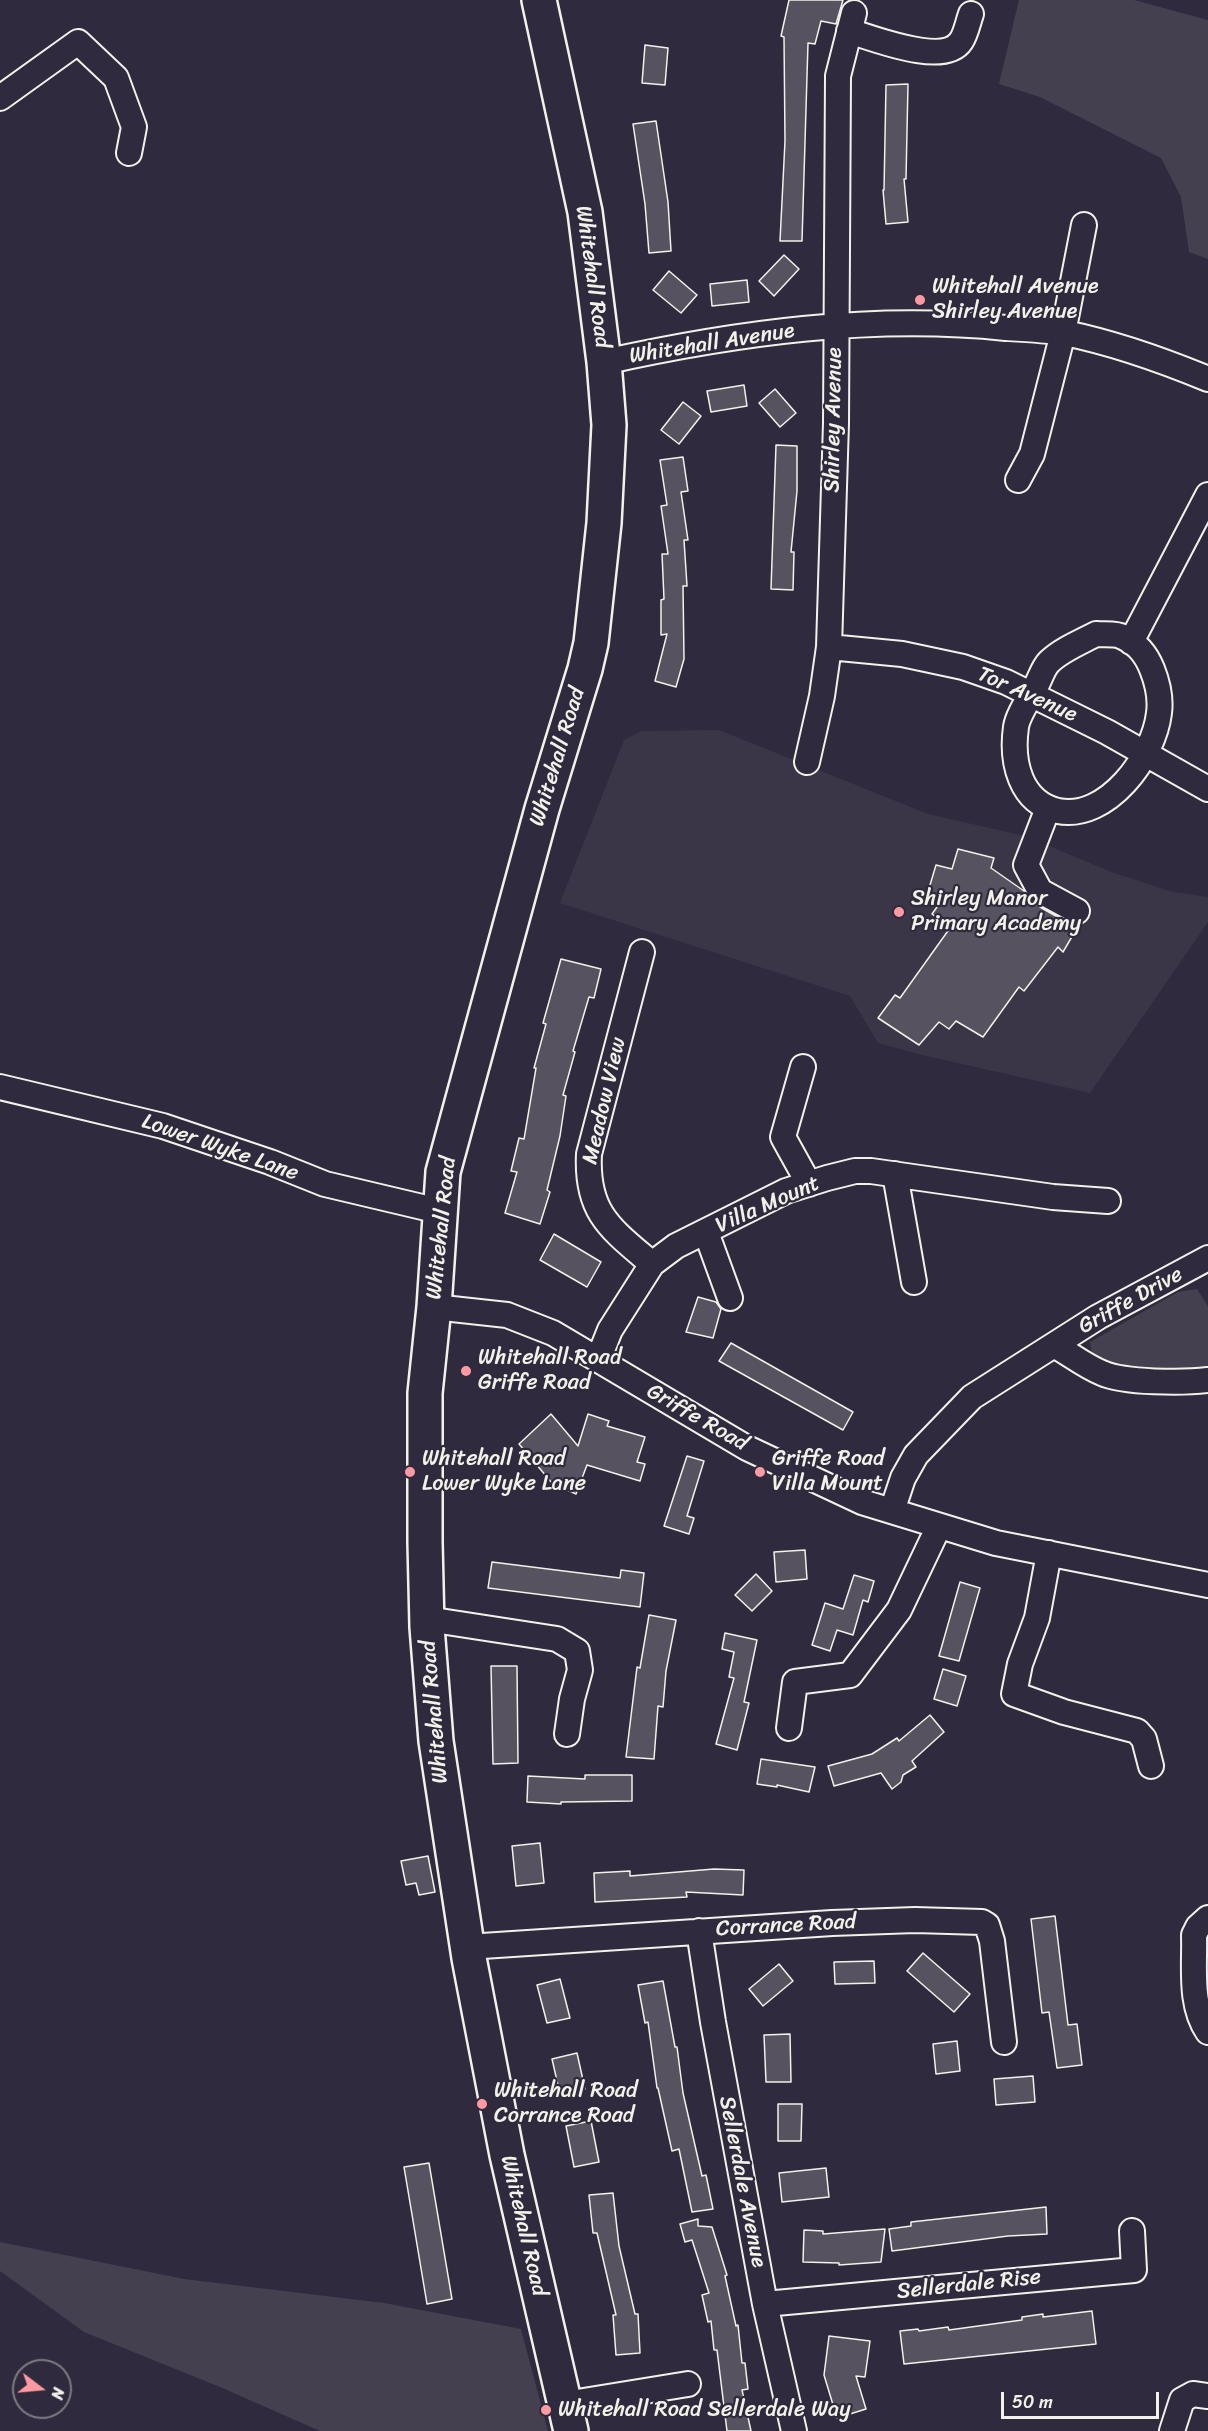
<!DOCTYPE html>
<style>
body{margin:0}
#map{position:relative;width:1208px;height:2431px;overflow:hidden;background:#2f2a3d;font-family:Sriracha,sans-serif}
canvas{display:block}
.north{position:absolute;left:12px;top:2359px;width:60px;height:60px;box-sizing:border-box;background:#2f2a3d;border:2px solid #7e7a81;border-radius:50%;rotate:106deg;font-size:16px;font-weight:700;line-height:24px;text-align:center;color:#f4f1e8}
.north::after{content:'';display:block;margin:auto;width:21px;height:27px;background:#ff9aa2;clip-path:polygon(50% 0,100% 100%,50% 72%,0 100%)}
.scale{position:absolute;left:1001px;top:2392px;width:158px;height:27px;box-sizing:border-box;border:3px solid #f4f1e8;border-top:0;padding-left:8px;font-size:18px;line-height:21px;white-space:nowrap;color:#f4f1e8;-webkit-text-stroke:4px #2f2a3d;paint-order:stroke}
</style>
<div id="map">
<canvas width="1208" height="2431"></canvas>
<div class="north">N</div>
<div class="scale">50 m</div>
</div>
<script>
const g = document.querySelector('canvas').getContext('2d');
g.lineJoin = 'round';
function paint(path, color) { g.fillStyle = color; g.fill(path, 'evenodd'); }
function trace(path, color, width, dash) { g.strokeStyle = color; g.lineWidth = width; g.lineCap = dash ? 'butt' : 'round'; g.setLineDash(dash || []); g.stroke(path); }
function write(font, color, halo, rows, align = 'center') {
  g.font = font + ' Sriracha,sans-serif'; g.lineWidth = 4.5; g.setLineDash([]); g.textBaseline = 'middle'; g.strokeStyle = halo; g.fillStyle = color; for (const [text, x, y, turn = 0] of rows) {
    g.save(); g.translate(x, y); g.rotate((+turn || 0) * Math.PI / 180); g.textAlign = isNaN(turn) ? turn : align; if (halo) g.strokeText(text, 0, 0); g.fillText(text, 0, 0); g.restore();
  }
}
const built = new Path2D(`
 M719,730L928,814L1025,836L1114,873L1173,892L1208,897V922L1090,1093L918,1054L878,1043L850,996L560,903L624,740L642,731Z`);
const green = new Path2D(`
 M1019,0H1134L1208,20V259L1189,252L1181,197L1161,158L1040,97L999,84Z
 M1197,1289L1208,1306V1368L1174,1374L1124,1368L1092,1355L1090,1342L1178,1292Z
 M0,2242L184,2279L384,2303L521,2329L548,2431H320L220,2387L84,2332L0,2271Z`);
const building = new Path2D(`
 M789,0H843L836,24L821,21L815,44L808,43L802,241H780L785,141L784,37L781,36Z
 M645,45L668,48L665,85L642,83Z
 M908,84L906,179H904L908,222L886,224L883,190H884L886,85Z
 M656,121L668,202L671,251L649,253L645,204L633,124Z
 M784,255L799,269L774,296L759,281Z
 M669,271L697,295L681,313L653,290Z
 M747,280L749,302L712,306L710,284Z
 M744,385L747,406L711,412L707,391Z
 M775,389L796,413L780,427L759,403Z
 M683,402L701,416L679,444L661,430Z
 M776,445L797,446V491L791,552H794L793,590L771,589Z
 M683,457L688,491L681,492L688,540H684L687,586H683L684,659L676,687L655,681L667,634L661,635V600L664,599L662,554H668L661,506L667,505L660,460Z
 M958,849L994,858L991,868L1024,891L1033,903L1077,928L1063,952L1058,947L1024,991L1019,987L983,1037L956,1021L949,1029L939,1022L919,1045L878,1018L895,995L900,998L950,928L932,914L942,900L927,895L936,865L952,869Z
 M561,959L601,969L594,998L589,997L573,1051L575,1052L563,1095L566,1096L560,1136L547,1190L550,1192L540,1224L505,1213L517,1172L511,1171L519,1138L524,1139L536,1068H534L546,1024L543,1023Z
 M554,1234L601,1262L587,1287L540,1260Z
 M698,1297L716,1302L721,1309L713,1338L686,1332Z
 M731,1343L853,1412L843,1430L719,1361Z
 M551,1414L578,1446L588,1414L609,1421L607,1426L645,1437L637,1462L645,1464L640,1481L587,1465L576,1494L552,1483L519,1444Z
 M687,1456L704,1461L687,1516L694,1518L689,1534L664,1526Z
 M805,1550L807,1579L776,1582L774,1552Z
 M492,1562L620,1578L621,1570L644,1573L640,1607L488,1588Z
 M756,1574L772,1591L752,1611L735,1595Z
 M854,1575L874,1581L868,1602L863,1600L853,1635L837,1630L830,1651L812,1645L825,1603L843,1609Z
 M960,1582L980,1588L959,1661L939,1656Z
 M649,1615L676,1620L666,1671L663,1707L658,1706L654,1759L626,1757L637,1667L640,1668Z
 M725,1633L757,1640L744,1702L749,1703L737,1750L716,1744L734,1678L729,1677L734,1652L722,1649Z
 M491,1666H517L518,1763L493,1764Z
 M943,1669L966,1676L957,1706L934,1699Z
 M930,1715L944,1732L912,1761L916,1767L903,1775L901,1782L892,1789L881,1773L834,1786L828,1766L872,1754L897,1738L899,1741Z
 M761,1759L815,1767L809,1792L777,1785V1787L757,1784Z
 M585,1775H632V1801L561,1802V1804L527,1802L528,1776L585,1779Z
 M540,1843L544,1883L516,1886L512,1846Z
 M428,1856L435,1892L419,1895L416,1883L406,1885L401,1861Z
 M714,1869L744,1870L743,1895L686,1892L687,1897L595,1902L594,1873L630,1871V1876Z
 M1055,1916L1068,2025L1077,2024L1082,2065L1057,2068L1049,2012L1042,2013L1031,1919Z
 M923,1953L970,1994L954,2012L907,1971Z
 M874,1961L875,1983L835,1984L834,1962Z
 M779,1964L793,1981L763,2006L749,1989Z
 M560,1979L570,2018L547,2023L537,1985Z
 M663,1981L675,2047H677L683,2093L702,2176L706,2175L713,2209L692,2212L679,2149L672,2151L658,2088H657L648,2022L645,2023L638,1985Z
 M790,2034L791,2082H766L764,2035Z
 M957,2041L960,2071L936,2074L933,2044Z
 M577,2053L585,2089L560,2094L552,2059Z
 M1033,2076L1035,2102L996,2105L994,2079Z
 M778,2104H802L801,2141H778Z
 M591,2121L599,2162L574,2167L566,2126Z
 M429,2163L452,2299L427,2304L404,2167Z
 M826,2168L829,2197L782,2202L779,2173Z
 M613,2193L619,2246L635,2314H638L640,2353L616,2355L613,2315H616L597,2233H593L589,2195Z
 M1046,2207L1047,2234L1008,2236L892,2251L889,2229L911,2226V2222Z
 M698,2219V2226L712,2227L727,2275L725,2276L736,2326L738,2325L742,2363H745L748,2389L742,2390L751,2431H727L717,2350H714L711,2321L708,2322L702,2295L709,2293L692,2240L685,2242L680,2224Z
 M885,2229L881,2262L839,2265V2263L803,2262L804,2230L823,2231V2234Z
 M1092,2311L1096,2344L904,2364L900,2331L918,2329L919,2331L948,2327L949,2330L1022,2320V2317L1043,2314V2317Z
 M829,2336L870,2341L865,2377L856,2376L866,2409L837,2418L824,2375Z`);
const minor = new Path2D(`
 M849,31C873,38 944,67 961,41C966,34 968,22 971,14
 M0,98L78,42L116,78L134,127L129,153
 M604,362C735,333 871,314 1006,328C1025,329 1046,330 1065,333C1114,343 1162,360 1208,379
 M1018,480L1032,454L1063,333L1084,225
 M1096,634C1104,635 1116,633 1123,637C1138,644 1146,654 1152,669C1158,684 1161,698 1159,713C1154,757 1107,821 1058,811C1020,802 1011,762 1016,727C1018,714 1030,698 1036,686C1040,679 1043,668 1049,662C1061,650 1081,642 1096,634Z
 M1131,642L1208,495
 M829,647L902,654L963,667L1006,682L1107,732L1208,789
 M807,762L822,696L829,647L836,423L838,76L854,13
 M1048,808L1026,865L1040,891L1077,911
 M642,952L589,1154C586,1213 611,1229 652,1264
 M803,1067L783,1137L809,1184
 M0,1087L163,1126L270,1162L325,1184L439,1211
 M895,1174L914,1282
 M706,1232L730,1298
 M434,1307L507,1315L553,1333L747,1448L862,1502L996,1543L1208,1585
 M1054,1345C1070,1354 1085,1366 1102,1373C1124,1383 1184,1383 1208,1380
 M598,1360L610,1330L652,1264L676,1246L786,1191L827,1178L855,1171H871L1053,1197L1108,1201
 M892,1511L903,1478L916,1455L972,1397L1098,1317L1208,1258
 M1049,1553L1037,1618L1020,1664L1014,1694L1064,1712L1137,1731L1144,1739L1151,1766
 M427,1619L557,1639L577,1651L580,1670L572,1699L567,1734
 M789,1728L795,1682L850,1675L899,1610L939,1526
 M1208,1918L1198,1927L1194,1935C1195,1967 1189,2004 1208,2032
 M699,1931L713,2022L765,2304L794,2431
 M467,1947L832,1923L915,1920L982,1922L987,1925L992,1941L1004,2042
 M765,2304L1134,2270L1132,2231
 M565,2404L688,2384
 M1172,2431L1182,2400L1193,2394L1208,2396`);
const highway = new Path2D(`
 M539,0L585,212L604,362L609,425L604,523L591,643L585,669L542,809L443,1172L434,1307L425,1393V1542L427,1627L436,1741L469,1958L507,2155L571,2431`);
const markers = [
 [920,300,6,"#ff9aa2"],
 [899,912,6,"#ff9aa2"],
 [466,1371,6,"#ff9aa2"],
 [410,1472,6,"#ff9aa2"],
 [760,1472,6,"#ff9aa2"],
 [482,2104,6,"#ff9aa2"],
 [546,2410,6,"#ff9aa2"]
];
const streetNames = [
 ["Whitehall Road",592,277,82],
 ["Whitehall Avenue",712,344,-9],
 ["Shirley Avenue",834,420,-89],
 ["Tor Avenue",1027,695,24],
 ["Whitehall Road",558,757,-73],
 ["Meadow View",605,1101,-77],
 ["Lower Wyke Lane",220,1148,19],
 ["Villa Mount",768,1205,-24],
 ["Whitehall Road",442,1228,-84],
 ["Griffe Drive",1131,1301,-29],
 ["Griffe Road",697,1418,30],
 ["Whitehall Road",435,1712,-95],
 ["Corrance Road",786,1926,-3],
 ["Sellerdale Avenue",742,2182,79],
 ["Whitehall Road",523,2226,77],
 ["Sellerdale Rise",969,2285,-6]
];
const poiNames = [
 ["Whitehall Avenue",932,287],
 ["Shirley Avenue",932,312],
 ["Shirley Manor",911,899],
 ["Primary Academy",911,924],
 ["Whitehall Road",478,1358],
 ["Griffe Road",478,1383],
 ["Whitehall Road",422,1459],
 ["Lower Wyke Lane",422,1484],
 ["Griffe Road",772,1459],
 ["Villa Mount",772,1484],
 ["Whitehall Road",494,2091],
 ["Corrance Road",494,2116],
 ["Whitehall Road Sellerdale Way",558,2410]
];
paint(built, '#3b3647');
paint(green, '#454050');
paint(building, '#56525f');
trace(building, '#f4f1e8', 1.5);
trace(minor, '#f4f1e8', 28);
trace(highway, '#f4f1e8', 38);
trace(minor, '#2f2a3d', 24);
trace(highway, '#2f2a3d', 33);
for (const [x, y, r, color] of markers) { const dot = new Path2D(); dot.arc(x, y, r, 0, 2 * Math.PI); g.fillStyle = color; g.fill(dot); trace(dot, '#2f2a3d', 2); }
write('22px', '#f4f1e8', '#2f2a3d', streetNames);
write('22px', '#f4f1e8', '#2f2a3d', poiNames, 'left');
</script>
